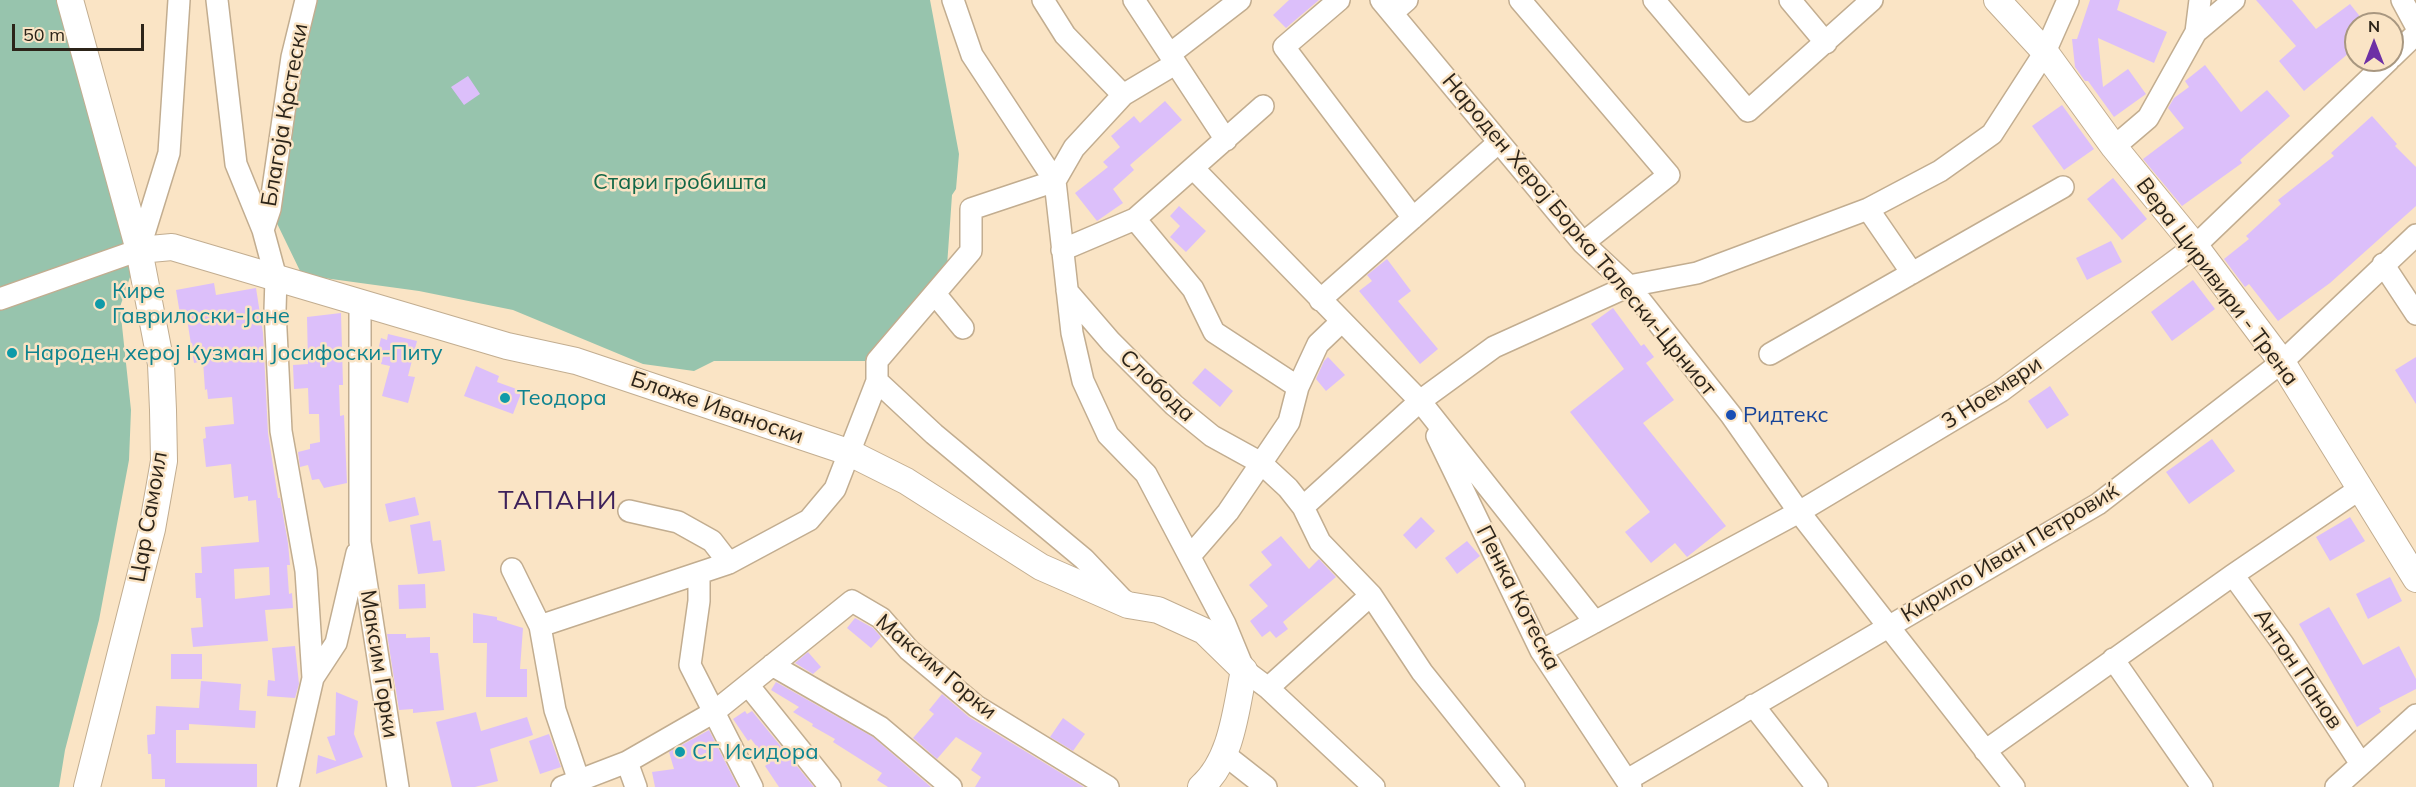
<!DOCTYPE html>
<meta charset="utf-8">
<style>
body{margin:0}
#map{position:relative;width:2416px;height:787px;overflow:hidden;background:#fae4c5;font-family:Mulish,sans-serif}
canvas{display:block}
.north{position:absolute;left:2344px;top:12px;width:60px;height:60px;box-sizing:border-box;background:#fae4c5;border:2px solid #a89780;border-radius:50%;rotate:0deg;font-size:16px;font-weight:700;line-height:24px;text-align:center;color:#2c2419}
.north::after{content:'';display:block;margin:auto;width:21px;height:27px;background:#6d30a5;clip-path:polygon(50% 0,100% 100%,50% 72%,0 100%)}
.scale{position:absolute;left:12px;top:24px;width:132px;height:27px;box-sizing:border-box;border:3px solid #2c2419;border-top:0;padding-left:8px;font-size:18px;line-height:21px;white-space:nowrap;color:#2c2419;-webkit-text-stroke:4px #fae4c5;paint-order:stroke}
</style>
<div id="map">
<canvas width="2416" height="787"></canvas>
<div class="north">N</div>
<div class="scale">50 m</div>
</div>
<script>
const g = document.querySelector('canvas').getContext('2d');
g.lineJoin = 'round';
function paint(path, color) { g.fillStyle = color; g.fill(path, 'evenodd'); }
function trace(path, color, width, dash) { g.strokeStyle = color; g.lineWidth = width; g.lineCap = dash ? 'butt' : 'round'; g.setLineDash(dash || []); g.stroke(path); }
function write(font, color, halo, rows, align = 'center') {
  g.font = font + ' Mulish,sans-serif'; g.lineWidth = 5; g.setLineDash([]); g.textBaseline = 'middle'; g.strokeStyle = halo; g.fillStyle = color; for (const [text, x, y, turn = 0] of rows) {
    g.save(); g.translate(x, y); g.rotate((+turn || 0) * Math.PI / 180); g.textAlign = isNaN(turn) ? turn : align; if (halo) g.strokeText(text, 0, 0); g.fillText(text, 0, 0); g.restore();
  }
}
const green = new Path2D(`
 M0,0H70L139,250L120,307L131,410L129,460L99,620L65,750L59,787H0Z
 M306,0H930L959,154L956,189L952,195L947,266L870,361H714L694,371L643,364L513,310L419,291L302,275L270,209Z`);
const building = new Path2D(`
 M1289,0H1319L1286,28L1273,15Z
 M2090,0H2120L2117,10L2167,32L2154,63L2098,38L2103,87L2128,69L2146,94L2114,117L2088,81H2085L2075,67L2072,39H2077Z
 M2256,0H2292L2316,29L2350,4L2366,24H2356V47L2304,91L2279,61L2296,46Z
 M2205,65L2241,112L2267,90L2290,116L2240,160L2242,163L2182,206L2143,159L2184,128L2168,108L2174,98L2189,87L2185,81Z
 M468,76L480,94L464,105L451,87Z
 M1165,101L1182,120L1130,165L1134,170L1113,189L1123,203L1097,221L1075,193L1108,167L1103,162L1120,147L1111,136L1134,116L1140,123Z
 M2062,105L2094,149L2064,170L2032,126Z
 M2372,116L2397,144L2395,146L2416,167V206L2330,283L2278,321L2249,284L2245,287L2224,259L2249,239L2246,236L2281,204L2278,200L2334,156L2331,153Z
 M2113,178L2147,219L2122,240L2087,199Z
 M1179,206L1206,231L1186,252L1170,237L1180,226L1170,216Z
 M2111,241L2122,262L2087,280L2076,258Z
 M1387,259L1411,291L1398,301L1438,349L1420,364L1359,291L1372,281L1367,275Z
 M2193,280L2215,309L2172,341L2151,312Z
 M214,283L216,295L256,288L263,333L268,433L278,498H280L288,543L290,565H287L289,594L292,593L293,608L265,610L268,641L193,647L191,628L203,627L201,598H196L195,573H202L201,547L259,542L256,500L248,501V496L234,498L231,464L206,467L203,439L206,438L205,427L234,424L232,397L208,399L207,389L205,390L203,361L194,363L187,319L181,320L176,290ZM269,567L270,595L235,599L234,569Z
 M1613,308L1641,346L1644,344L1654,357L1646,363L1674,400L1643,423L1726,526L1687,557L1675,543L1651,563L1625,532L1650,512L1570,412L1624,369L1591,324Z
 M341,313L343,385H339L340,416L344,415L347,483L324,488L319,479L312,480L308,465L300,467L298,452L310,449V444L320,442L319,414H309L308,388L294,389L293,365L308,364L307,317Z
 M388,334L417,341L408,376L415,377L408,403L382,396L390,366L381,364L383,356L377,354L381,338L387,340Z
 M1328,357L1345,375L1326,391L1316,379L1324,361Z
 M2416,357V404L2395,370Z
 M476,366L499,376L497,382L522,391L513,414L464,396Z
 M1205,368L1233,391L1220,407L1192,383Z
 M2050,386L2069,415L2047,429L2028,401Z
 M2212,439L2235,471L2189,504L2166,472Z
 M415,497L419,515L389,522L385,504Z
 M1421,517L1435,531L1416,549L1403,535Z
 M2350,517L2365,541L2330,561L2316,537Z
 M430,521L433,541L441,540L445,571L418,574L410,525Z
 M1281,536L1309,569L1319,559L1336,577L1283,622L1288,629L1276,638L1270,631L1262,637L1250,621L1268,606L1249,585L1272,565L1261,552Z
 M1467,541L1480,556L1457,574L1445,558Z
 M2390,577L2402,601L2368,619L2356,594Z
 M425,584L426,608L399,609L398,585Z
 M2329,607L2363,665L2399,646L2416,679V689L2379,708L2381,712L2357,727L2299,624Z
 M473,613L497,617V620L523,628L520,669H527V697H486L487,643H473Z
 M855,618L873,628L881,637L871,648L847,628Z
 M387,634H406V638L430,637V653H438L444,710L413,713V709L399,710Z
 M295,646L299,684L295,698L267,696L268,680L275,681L272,648Z
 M808,652L821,667L813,674L795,663Z
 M171,654H202V679H171Z
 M201,681L241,684L239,710L256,711L255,728L189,724V730H176V763L257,764V787H165V779H152L151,754H148L147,735L155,734L156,706L199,708Z
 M776,682L873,737L931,787H888L877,780L882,773L833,742L835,739L812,726L813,724L793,712L799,707L771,690Z
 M336,692L358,701L354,734L363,757L316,774L318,755L336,761L327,737L335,735Z
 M942,694L969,717L1084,787H975L981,777L971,770L982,753L956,737L937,759L913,738L934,714L929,710Z
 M745,711L747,714L752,711L814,787H779L765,766L769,763L751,739L748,741L733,719Z
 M476,712L481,731L527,717L533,735L490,749L498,781L475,787H452L436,722Z
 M1063,718L1085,734L1073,751L1050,737Z
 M709,730L738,787H655L652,772L674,769L669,752Z
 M549,734L561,767L540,774L529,741Z`);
const minor = new Path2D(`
 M217,0L236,164L263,230L276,278L275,310L281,431L306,571L313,678L288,787
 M953,0L972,55L1055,181L1072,333L1083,381L1108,435L1146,474L1225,624L1244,670L1268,688L1374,787
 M1043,0L1065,35L1123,95
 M1134,0L1226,140
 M1339,0L1284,47L1413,218
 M1381,0L1583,243L1629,286L1731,415L1799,512L2014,787
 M1520,0L1669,175L1583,243
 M1654,0L1748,111L1872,0
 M1790,0L1826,43
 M2402,0L2416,26
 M1392,13L1407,0
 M2196,32L2200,0
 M1170,54L1240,0
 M2392,57L2416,34
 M2114,147L2148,118L2196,32L2234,0
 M1193,168L1420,401L1595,622
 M1055,181L1074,148L1123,95L1175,64
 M1868,209L1912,273
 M1135,219L1193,289L1214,332L1298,387
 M263,230L270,209L292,57L306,0
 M1062,250L1135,219L1263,106
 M2383,264L2416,314
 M1067,291L1111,342L1174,405L1212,436L1261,463L1288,488L1303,507L1320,542L1371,595L1422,672L1514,787
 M935,294L963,328
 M0,299L139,250L169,153L179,0
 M1320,300L1499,142
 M360,302V542L398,787
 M1770,354L2063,187
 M877,381L934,434L1084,559L1123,600
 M1437,436L1541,651L1631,787
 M1303,507L1420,401L1494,347L1629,286L1697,273L1868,209L1940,171L1992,134L2045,52L2068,0
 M629,511L678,522L712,541L729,563
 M1190,556L1228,512L1289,422L1298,387L1318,344L1341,322
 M512,569L540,626L555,710L579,781
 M699,573V601L690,665L752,787
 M2233,575L2283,644L2361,764
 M540,626L729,563L809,520L835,489L877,381V361L971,251V209L1055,181
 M1541,651L1799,512L2001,391L2195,246L2389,60
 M2113,659L2202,787
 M772,665L880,727L951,787
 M313,678L336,643L357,553
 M748,685L830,787
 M1268,688L1371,595
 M1753,705L1817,787
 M1985,751L2233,575L2361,488
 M1224,754L1266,787
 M627,762L636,787
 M1627,780L2098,504L2282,362L2416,235
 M562,787L627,762L714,712L852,601L881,618L909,650L976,706L1108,787
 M2336,787L2416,715`);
const tertiary = new Path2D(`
 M70,0L139,250L161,364L163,410L164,461L152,529L87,787
 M1997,0L2045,52L2114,147L2195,246L2282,362L2416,579
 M139,250L172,247L507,346L576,361L848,452L906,481L1041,567L1128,605L1158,610L1204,631L1244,670C1236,709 1232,760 1201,787`);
const markers = [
 [100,304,6,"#0f9aa8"],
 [12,353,6,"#0f9aa8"],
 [505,398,6,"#0f9aa8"],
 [1731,415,6,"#1a4fb4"],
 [680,752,6,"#0f9aa8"]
];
const streetNames = [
 ["Благоја Крстески",285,115,-80],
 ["Народен Херој Борка Талески-Црниот",1579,235,50],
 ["Вера Циривири - Трена",2217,282,53],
 ["Слобода",1157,386,43],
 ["3 Ноември",1992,393,-33],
 ["Блаже Иваноски",717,408,19],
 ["Цар Самоил",149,517,-80],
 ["Кирило Иван Петровиќ",2010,553,-31],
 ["Пенка Котеска",1518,598,63],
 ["Максим Горки",379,664,81],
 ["Максим Горки",936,667,40],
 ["Антон Панов",2298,669,56]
];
const parkNames = [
 ["Стари гробишта",680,182]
];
const cultureNames = [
 ["Кире",112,291],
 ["Гаврилоски-Јане",112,316],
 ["Народен херој Кузман Јосифоски-Питу",24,353],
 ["Теодора",517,398],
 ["СГ Исидора",692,752]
];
const transitNames = [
 ["Ридтекс",1743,415]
];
const quarterNames = [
 ["ТАПАНИ",558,501]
];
paint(green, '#97c4ad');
paint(building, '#dcbffa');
trace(minor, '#c2ad90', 24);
trace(tertiary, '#c2ad90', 28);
trace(minor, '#fff', 21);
trace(tertiary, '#fff', 26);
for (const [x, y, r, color] of markers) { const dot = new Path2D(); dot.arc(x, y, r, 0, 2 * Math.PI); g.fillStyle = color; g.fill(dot); trace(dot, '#fae4c5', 2); }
write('22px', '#2c2419', '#fae4c5', streetNames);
write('22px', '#136848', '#fae4c5', parkNames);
write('22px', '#0d838f', '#fae4c5', cultureNames, 'left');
write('22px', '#164399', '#fae4c5', transitNames, 'left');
g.letterSpacing = '1.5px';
write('26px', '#3d215a', '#fae4c5', quarterNames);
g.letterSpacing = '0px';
</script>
